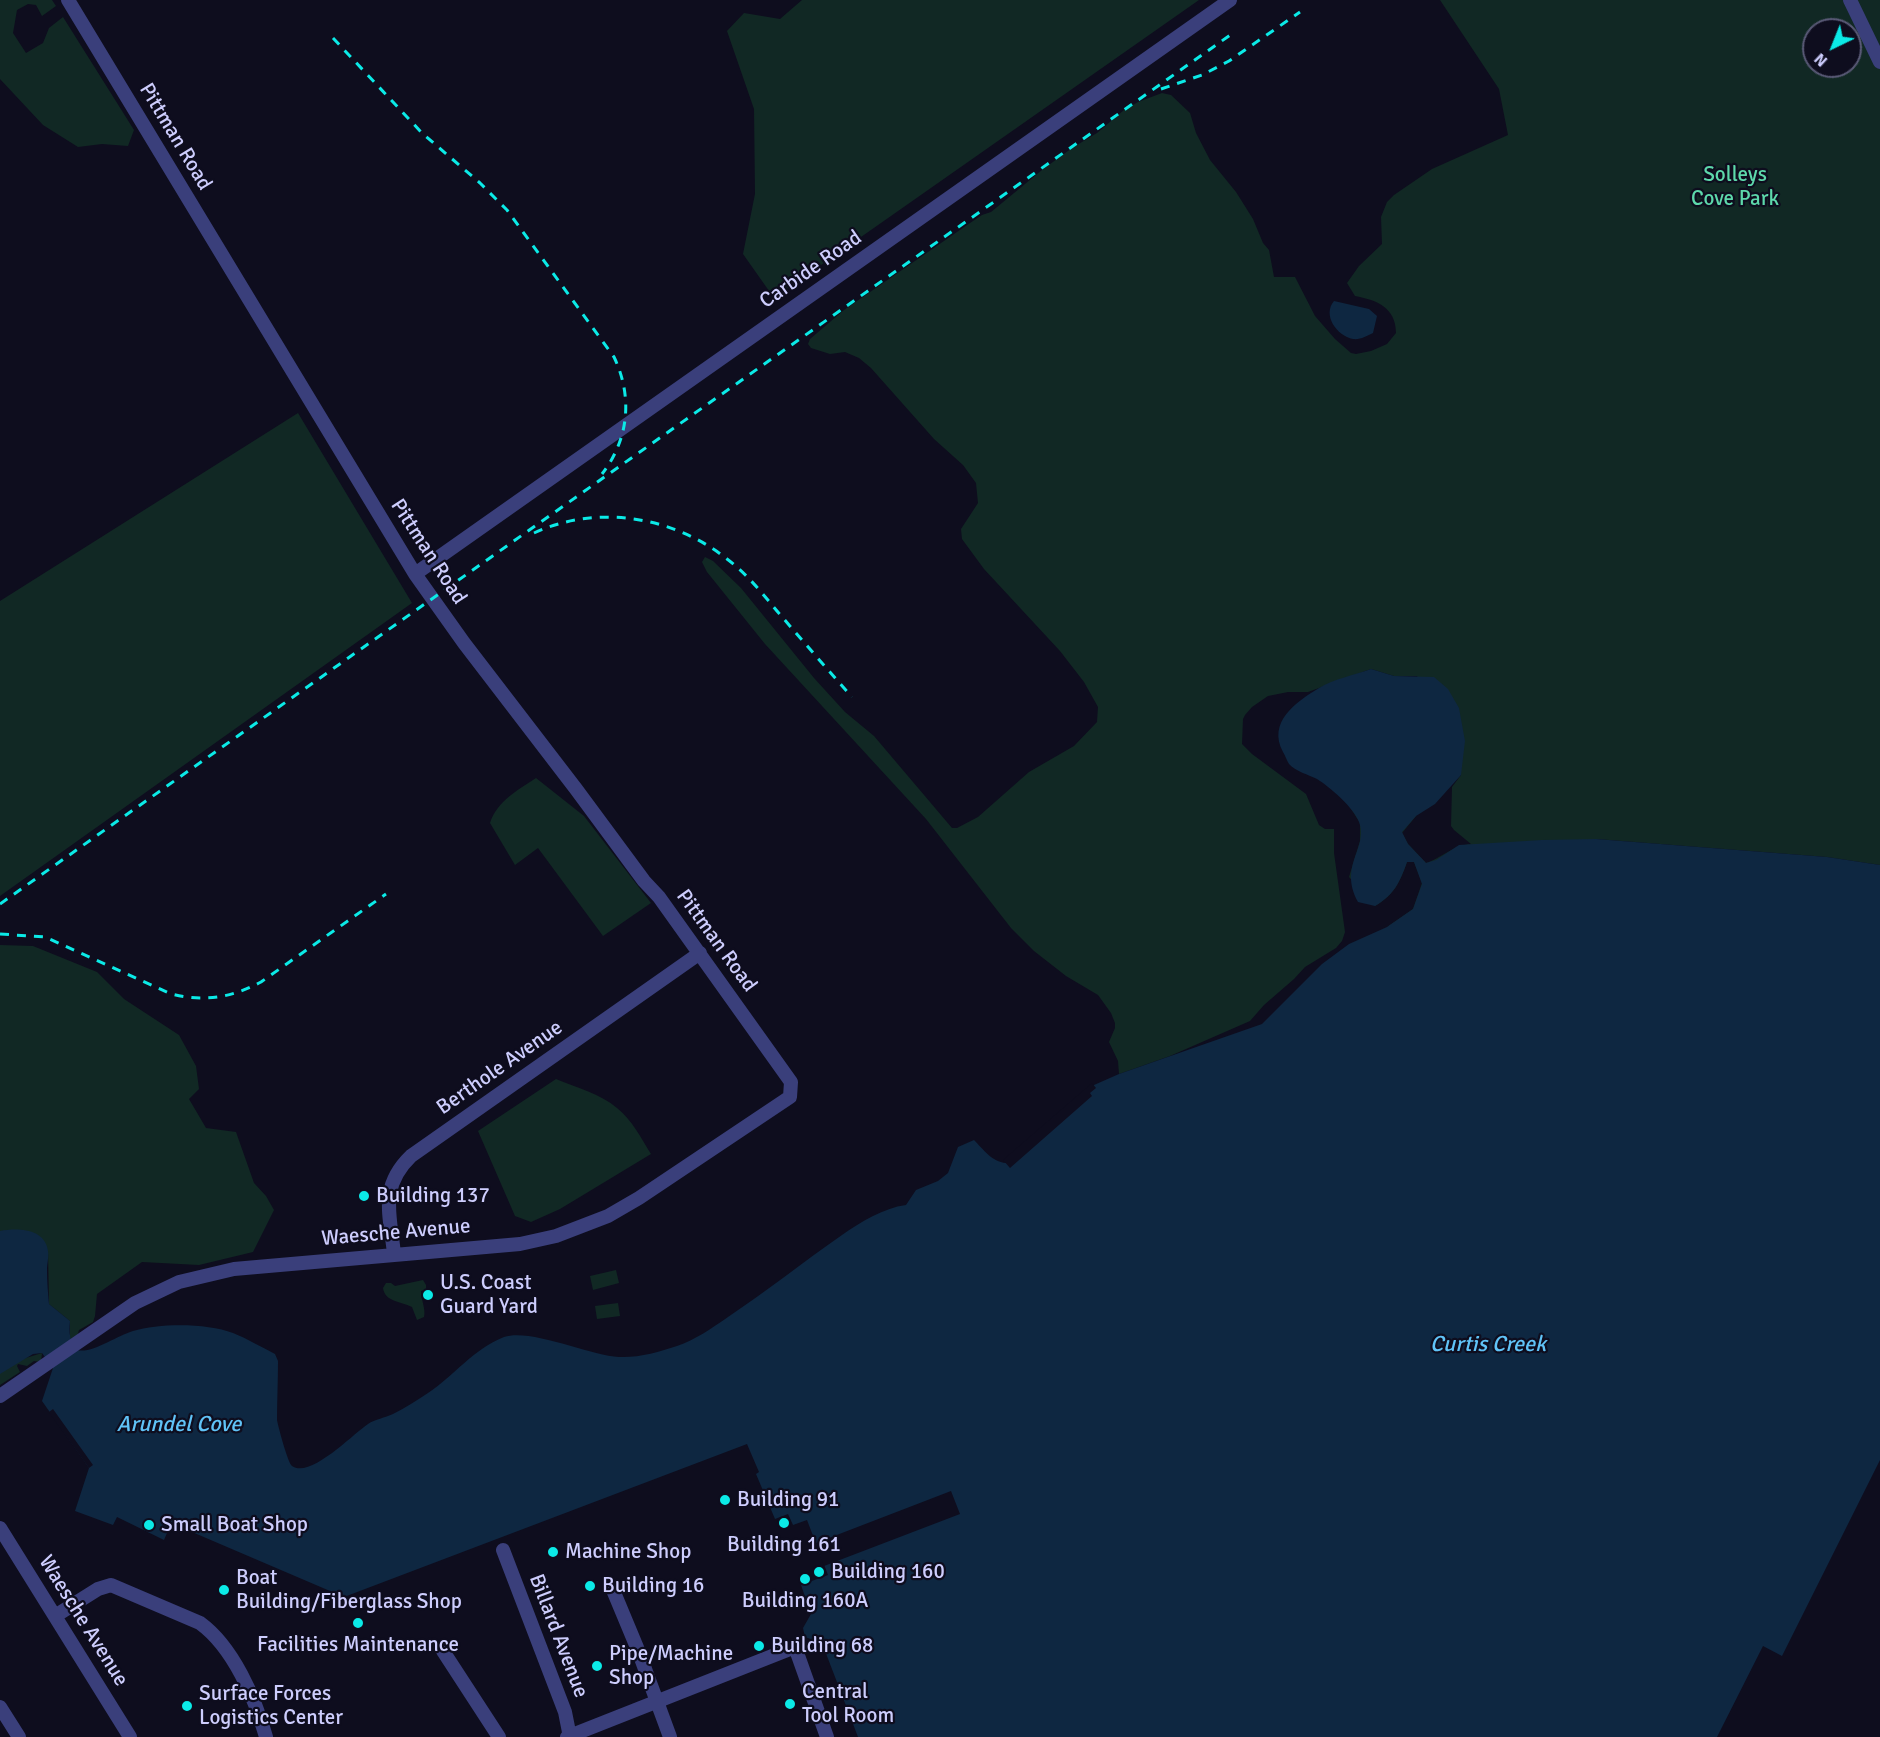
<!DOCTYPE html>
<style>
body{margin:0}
#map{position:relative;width:1880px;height:1737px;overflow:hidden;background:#0e0d1e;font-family:Signika,sans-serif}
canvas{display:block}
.north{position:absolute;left:1802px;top:18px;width:60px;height:60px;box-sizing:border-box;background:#0e0d1e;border:2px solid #5a5a77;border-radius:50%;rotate:223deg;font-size:16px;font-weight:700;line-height:24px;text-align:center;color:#cdcdfd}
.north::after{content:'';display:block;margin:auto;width:21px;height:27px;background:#0beae7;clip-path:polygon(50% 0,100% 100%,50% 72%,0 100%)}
</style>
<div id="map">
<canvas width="1880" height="1737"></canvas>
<div class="north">N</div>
</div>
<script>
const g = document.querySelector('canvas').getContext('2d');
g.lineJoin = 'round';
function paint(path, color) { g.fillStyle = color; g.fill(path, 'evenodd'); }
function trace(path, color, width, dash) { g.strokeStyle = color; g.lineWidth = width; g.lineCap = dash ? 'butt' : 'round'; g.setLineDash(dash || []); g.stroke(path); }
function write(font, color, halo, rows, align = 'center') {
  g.font = font + ' Signika,sans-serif'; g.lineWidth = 4.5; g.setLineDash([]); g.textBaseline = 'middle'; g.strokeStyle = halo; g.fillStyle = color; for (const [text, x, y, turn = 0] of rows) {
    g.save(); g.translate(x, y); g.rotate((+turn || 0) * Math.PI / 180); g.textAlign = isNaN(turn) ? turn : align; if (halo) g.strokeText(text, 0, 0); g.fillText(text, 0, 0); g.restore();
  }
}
const green = new Path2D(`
 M0,0H52L56,6L42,16L36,5L28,4L17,10L13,33L26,53L43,43L49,28L63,17L134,130L128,146L102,144L78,147L43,125L0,79Z
 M802,0H1199L774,298L743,254L755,194L754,109L727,31L744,13L780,19Z
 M1440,0H1880V865L1827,857L1596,839L1387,927L1413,909L1422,883L1414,862H1407C1400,882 1394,895 1375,906L1349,877L1360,841V823L1350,807L1416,816L1402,833L1408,844L1426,863C1442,858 1453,845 1471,844L1454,830L1451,826L1452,787L1461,775L1417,676H1394L1371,669L1308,692H1288L1268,696L1252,707L1245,715L1243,719L1242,744L1252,754L1306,794L1319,825L1325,829H1334V853L1345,932L1342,941L1336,948L1305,967L1294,979L1264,1005L1250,1021L1170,1056L1119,1074L1118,1061L1109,1042L1115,1028V1023L1111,1013L1098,995L1066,976L1034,951L1011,928L926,819L765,644L707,572L702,562L705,557L713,561L741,588L814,678L845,712L874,736L952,828H957L978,817L1029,772L1074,746L1097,722L1098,707L1084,682L1060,651L984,569L962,539L961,529L978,503L976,483L963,465L934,439L871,368L859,358L845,352L830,354L811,348L808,344L810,339L844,310L970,223L982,215L991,212L1042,170L1072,148L1097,133L1124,110L1138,102L1162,93L1171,95L1190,113L1196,133L1210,160L1236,192L1253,219L1263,243L1269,250L1274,277H1295L1315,316L1335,339L1351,353L1356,354L1371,351L1387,344L1396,333C1396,307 1376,300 1355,296L1347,283L1359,266L1382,244L1381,217L1387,202L1394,195L1432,169L1508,135L1499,89ZM1814,30H1850V66H1814Z
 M298,413L412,603L0,896V601Z
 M536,778L584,816L651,903L603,936L538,848L515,865L490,823C497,801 518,790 536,778Z
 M0,945L33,946L97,972L124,999L179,1035L196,1066L199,1089L189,1099L206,1128L236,1132L254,1183L266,1196L274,1210L253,1252L199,1265L142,1262L97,1294L95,1316L93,1322L79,1330L77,1337L70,1341V1321L49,1304L48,1251L0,1238Z
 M556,1079C575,1087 601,1094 617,1108C632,1120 641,1138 651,1154L560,1209L531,1222L515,1216L478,1131Z
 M616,1270L619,1283L593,1290L590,1276Z
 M423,1280L426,1285V1290L421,1291C421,1300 426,1309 424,1317L417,1320L412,1307C400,1301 385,1302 383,1288L386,1283H391L395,1286Z
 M618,1303L620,1316L597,1319L595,1306Z
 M42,1353L41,1362L34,1361L27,1366L18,1364L17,1366L20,1372L0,1385V1366Z`);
const water = new Path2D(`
 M1334,301L1369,309L1377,316L1373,333C1367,336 1360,340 1353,339C1337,336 1322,315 1334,301Z
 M1371,669L1394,676L1434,677L1448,689L1459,708L1465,741L1461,775L1435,804L1416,816L1402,832L1408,844L1426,863L1436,860L1459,845L1542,840L1596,839L1827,857L1880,865V1460L1782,1656L1763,1646L1717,1737H858L822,1643L805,1637L803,1628L811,1614L801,1585L828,1575L807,1520L793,1525L788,1514L775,1519L756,1474L759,1472L747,1444L344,1597L178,1526H170L164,1540L117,1517L113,1525L75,1511L89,1468L42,1401L53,1368L42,1353L33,1354L0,1374V1231C17,1228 45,1228 48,1251C49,1257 47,1264 47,1270C47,1282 48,1293 49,1304L70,1321C69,1333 69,1340 77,1350C92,1354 116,1336 133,1331C160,1323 207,1323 233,1333C248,1339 261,1347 275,1354L278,1361C278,1381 277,1401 277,1420C278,1426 288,1463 292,1466C310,1479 353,1434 368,1424C375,1419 385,1418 393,1414C405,1408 417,1400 428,1393C454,1376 473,1349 504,1337C530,1328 589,1355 619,1357C638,1358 659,1352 677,1346C695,1340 712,1328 728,1317C767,1291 803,1262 842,1235C861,1222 883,1208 906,1205L916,1190L938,1181L948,1173L958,1147L974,1140C983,1149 992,1162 1006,1163L1094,1085L1119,1074L1262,1024L1322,964L1349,944L1387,927L1413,909L1422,884L1414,862H1407C1400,882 1394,895 1375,906L1358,902C1338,865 1369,848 1359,822C1354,808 1330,787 1317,779C1309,775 1295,771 1289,764C1287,761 1285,755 1283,752C1267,722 1296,702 1319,688C1334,679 1354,675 1371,669Z`);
const pier = new Path2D(`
 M1092,1083L1096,1088L1090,1093L1092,1096L1010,1168L1003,1160Z
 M53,1409L93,1465L89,1468L49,1412Z
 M951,1491L960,1514L824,1566L816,1543Z`);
const minor = new Path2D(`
 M1850,0L1880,62
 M415,574L1230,0
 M394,1254C390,1214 379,1187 411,1156L700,953
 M0,1396L135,1303L179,1282L234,1269L520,1244L556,1236L608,1216L639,1198L790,1097L791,1082L659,897L644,881L576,789L464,643L415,574L68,0
 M0,1528L130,1737
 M503,1550L565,1712L570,1737
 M613,1590L638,1650L670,1737
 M55,1616L98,1589L111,1585L200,1623C233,1647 255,1698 266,1737
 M443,1651L499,1737
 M0,1707L19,1737
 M567,1737L795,1647L827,1737`);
const rail = new Path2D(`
 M333,38L422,133L480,183L507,210L614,357C633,397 629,439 602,474
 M1161,89L1202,75L1229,61L1300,12
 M534,533C597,504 673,516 727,559C747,574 762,593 777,611C802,640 827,669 852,697
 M0,904L1233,33
 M0,934L45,937L171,994C204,1002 231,998 261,982L386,894`);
const markers = [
 [364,1196,6,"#0beae7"],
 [428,1295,6,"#0beae7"],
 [725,1500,6,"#0beae7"],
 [784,1523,6,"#0beae7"],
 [149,1525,6,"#0beae7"],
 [553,1552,6,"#0beae7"],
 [819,1572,6,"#0beae7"],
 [805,1579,6,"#0beae7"],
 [590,1586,6,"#0beae7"],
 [224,1590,6,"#0beae7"],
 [358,1623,6,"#0beae7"],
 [759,1646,6,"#0beae7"],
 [597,1666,6,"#0beae7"],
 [790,1704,6,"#0beae7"],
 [187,1706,6,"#0beae7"]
];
const streetNames = [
 ["Pittman Road",175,137,59],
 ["Carbide Road",811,270,-35],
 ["Pittman Road",428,552,57],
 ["Pittman Road",716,941,54],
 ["Berthole Avenue",500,1068,-35],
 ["Waesche Avenue",396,1233,-5],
 ["Waesche Avenue",83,1621,58],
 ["Billard Avenue",558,1636,69]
];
const parkNames = [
 ["Solleys",1735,175],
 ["Cove Park",1735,199]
];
const poiNames = [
 ["Building 137",376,1196],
 ["U.S. Coast",440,1283],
 ["Guard Yard",440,1307],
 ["Building 91",737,1500],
 ["Small Boat Shop",161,1525],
 ["Building 161",784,1545,"center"],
 ["Machine Shop",565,1552],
 ["Building 160",831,1572],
 ["Boat",236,1578],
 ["Building/Fiberglass Shop",236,1602],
 ["Building 16",602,1586],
 ["Building 160A",805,1601,"center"],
 ["Facilities Maintenance",358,1645,"center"],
 ["Building 68",771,1646],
 ["Pipe/Machine",609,1654],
 ["Shop",609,1678],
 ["Central",802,1692],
 ["Tool Room",802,1716],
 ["Surface Forces",199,1694],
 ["Logistics Center",199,1718]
];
const waterNames = [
 ["Curtis Creek",1488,1345],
 ["Arundel Cove",179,1425]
];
paint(green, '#112824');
paint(water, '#0e2741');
paint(pier, '#0e0d1e');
trace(minor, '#3a3f7b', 14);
trace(rail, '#0beae7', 3, [9, 8]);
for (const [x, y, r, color] of markers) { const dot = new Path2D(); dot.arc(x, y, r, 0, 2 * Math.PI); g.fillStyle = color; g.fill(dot); trace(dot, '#0e0d1e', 2); }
write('21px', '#cdcdfd', '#0e0d1e', streetNames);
write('21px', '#5dd8ab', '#0e0d1e', parkNames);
write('21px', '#cdcdfd', '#0e0d1e', poiNames, 'left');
write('italic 22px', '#60c3f7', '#0e0d1e', waterNames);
</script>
